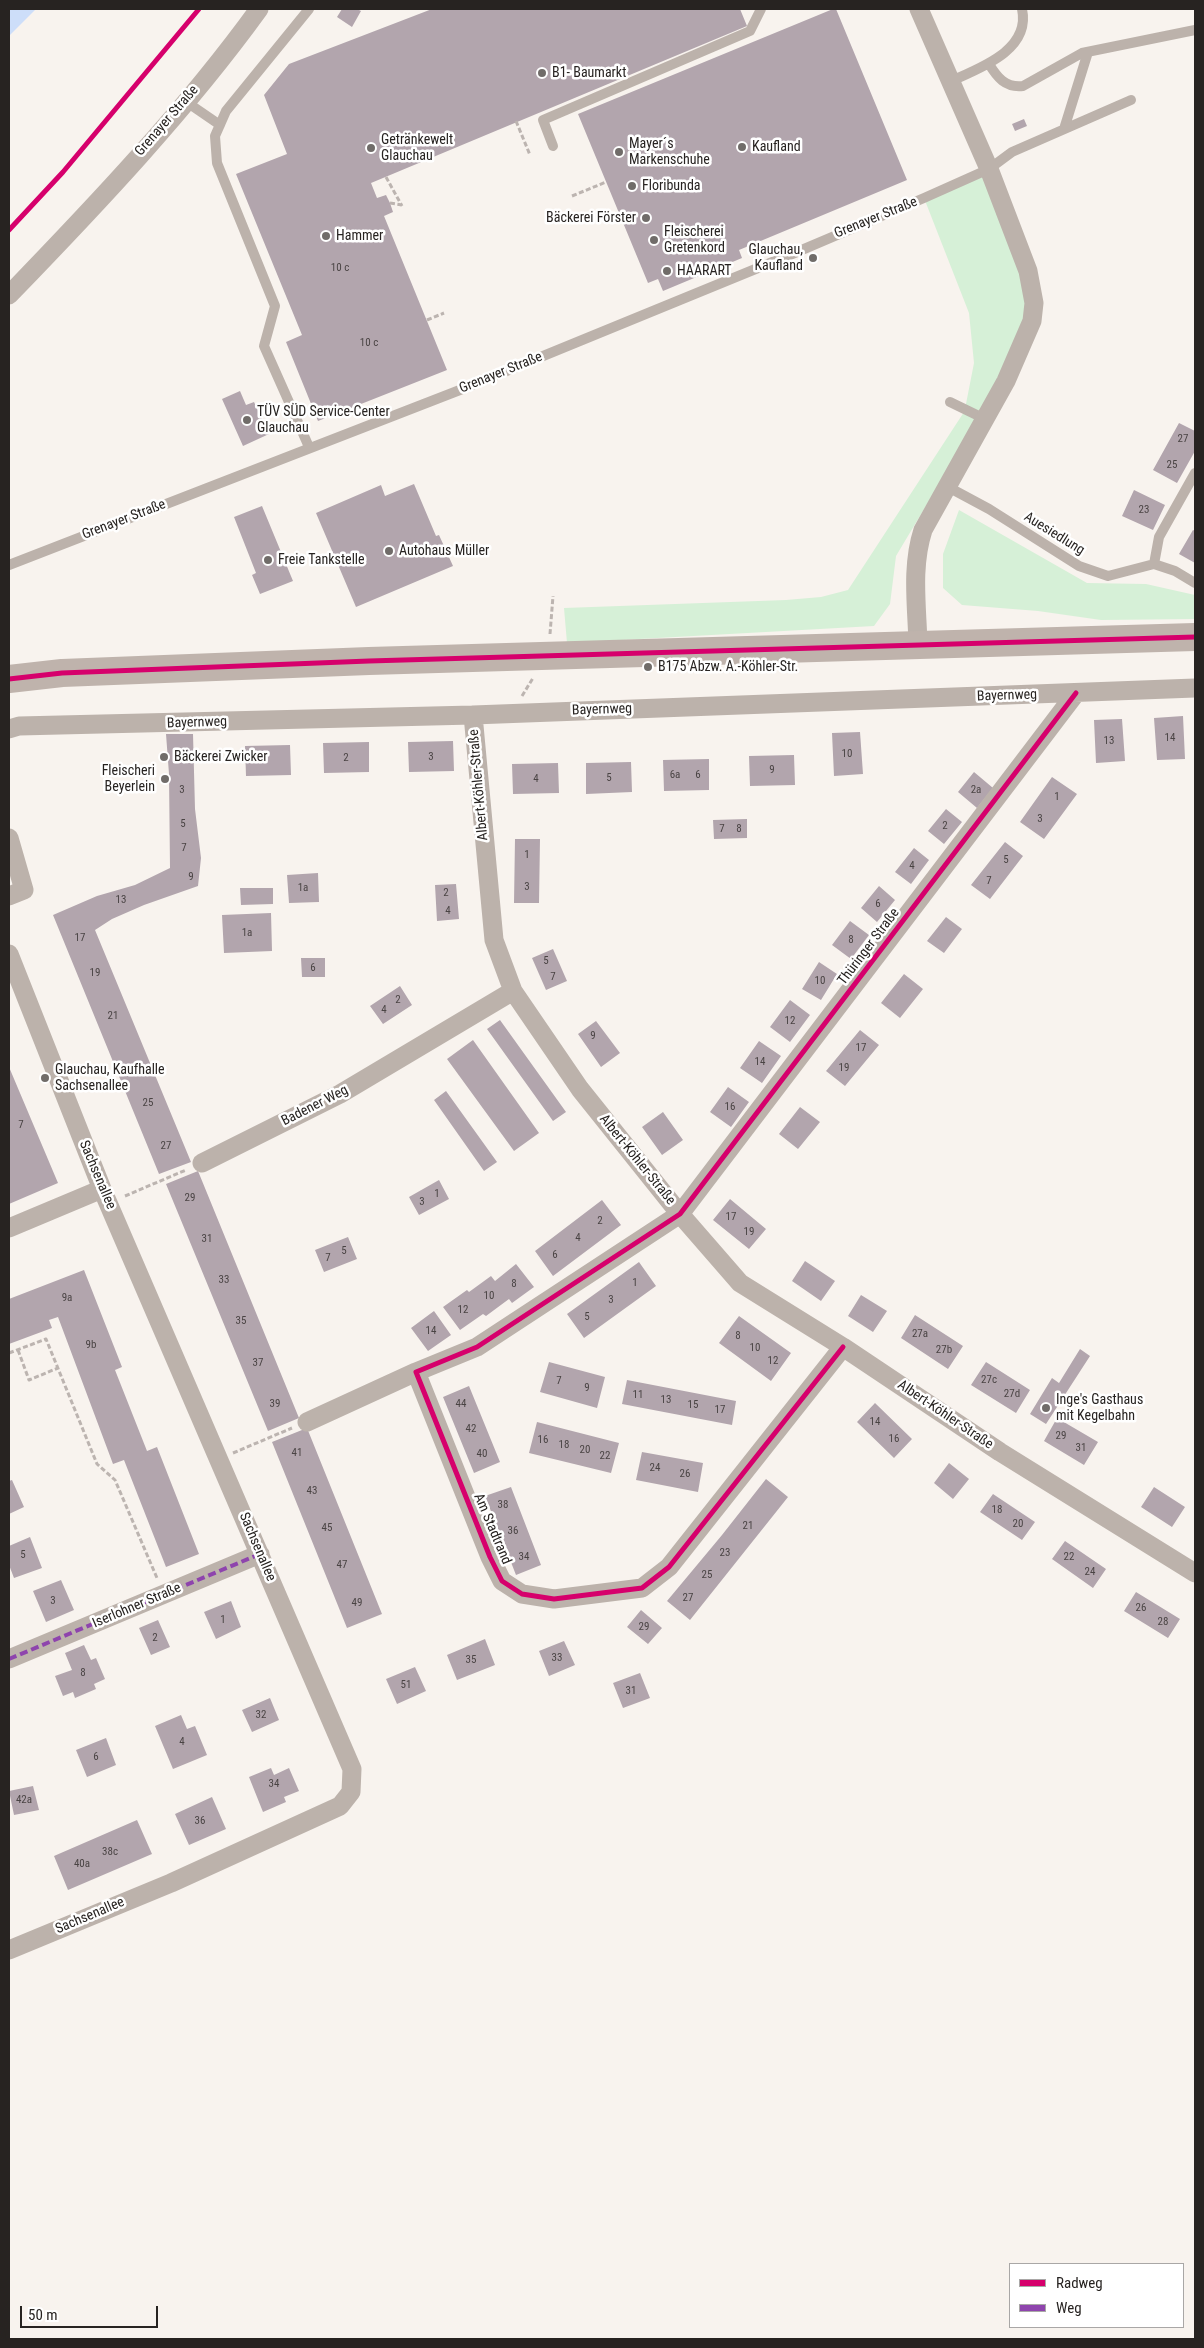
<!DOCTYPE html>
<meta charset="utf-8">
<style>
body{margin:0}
#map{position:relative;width:1204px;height:2348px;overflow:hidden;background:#f8f3ee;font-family:"Roboto Condensed",sans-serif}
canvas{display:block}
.frame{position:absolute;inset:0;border:10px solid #272321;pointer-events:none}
.legend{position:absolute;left:1009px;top:2263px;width:175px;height:65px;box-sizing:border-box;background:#fff;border:1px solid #a9a7a6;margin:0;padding:6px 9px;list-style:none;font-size:15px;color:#272321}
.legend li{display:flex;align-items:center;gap:10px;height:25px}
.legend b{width:25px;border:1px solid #a9a7a6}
.scale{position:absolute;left:20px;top:2306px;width:138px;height:22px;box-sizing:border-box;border:2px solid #272321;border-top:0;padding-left:6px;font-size:15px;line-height:18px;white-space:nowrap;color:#272321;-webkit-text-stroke:4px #fff;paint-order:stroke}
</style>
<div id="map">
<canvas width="1204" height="2348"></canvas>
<div class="frame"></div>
<ul class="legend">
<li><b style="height:6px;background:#d6006c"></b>Radweg</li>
<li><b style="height:6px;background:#8e44ad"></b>Weg</li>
</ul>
<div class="scale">50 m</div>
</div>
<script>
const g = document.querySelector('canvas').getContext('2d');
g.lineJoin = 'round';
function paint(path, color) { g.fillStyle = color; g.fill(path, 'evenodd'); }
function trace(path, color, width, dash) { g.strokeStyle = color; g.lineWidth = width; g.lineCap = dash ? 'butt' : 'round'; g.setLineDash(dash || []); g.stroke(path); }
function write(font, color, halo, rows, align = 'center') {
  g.font = font + ' "Roboto Condensed",sans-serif'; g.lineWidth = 5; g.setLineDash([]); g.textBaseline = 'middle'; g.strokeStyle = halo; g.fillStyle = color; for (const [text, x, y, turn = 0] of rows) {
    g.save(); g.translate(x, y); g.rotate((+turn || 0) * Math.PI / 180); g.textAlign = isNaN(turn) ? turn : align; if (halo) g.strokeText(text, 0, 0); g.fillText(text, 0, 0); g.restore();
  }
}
const green = new Path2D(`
 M989,169L1034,303L985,419L965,409L974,363L969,313L924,198Z
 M964,412L978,419L896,556L890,604L874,626L567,643L564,608L786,600L821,597L848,590Z
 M959,510L1087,583L1146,584L1195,595V619L1101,620L1038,611L962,605L943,588V554Z`);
const water = new Path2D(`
 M9,9H36L9,36Z`);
const building = new Path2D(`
 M342,9H357L361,11L352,27L337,17Z
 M432,9H740L747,26L371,183L377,198L386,195L390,203L393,212L384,216L447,370L318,421L286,342L302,335L236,174L287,154L264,95L289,64Z
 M833,9H836L907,180L739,250L742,258L663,291L658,279L648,283L578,114Z
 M1024,119L1027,126L1015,131L1012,124Z
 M240,391L246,405L254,402L269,434L243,446L222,399Z
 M1179,423L1195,431V451L1177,483L1153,470Z
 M414,484L436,536L439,535L453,566L356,607L316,513L381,485L385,496Z
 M1134,490L1165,505L1153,530L1122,516Z
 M262,506L293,581L260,594L252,575L256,573L234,517Z
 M1193,530L1195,531V563L1179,554Z
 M1183,716L1185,759L1157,760L1154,718Z
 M1122,719L1125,761L1096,763L1094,720Z
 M860,732L863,774L834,776L832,733Z
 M166,734H193L195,809L201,858L198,886L144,905L112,919L95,930L191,1162L159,1174L53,915L97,896L135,885L170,868L169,774Z
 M453,741L454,771L409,772L408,742Z
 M369,742V772L324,773L323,743Z
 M290,745L291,775L246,776L245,746Z
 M794,755L795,785L750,786L749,756Z
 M709,759V790L664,791L663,760Z
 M631,762L632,792L586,794V763Z
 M558,763L559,793L513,794L512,764Z
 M974,772L993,788L977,808L958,792Z
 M1052,777L1077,794L1044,839L1020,822Z
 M946,809L962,822L944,844L928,831Z
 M747,819V838L714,839L713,820Z
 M515,839H540L539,903H514Z
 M1005,842L1023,856L990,899L971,885Z
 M914,848L929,860L911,884L895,872Z
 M318,873L319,902L289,903L287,875Z
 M456,884L459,919L437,921L435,885Z
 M879,886L895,900L877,922L861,908Z
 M240,888H273V904L241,905Z
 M271,913L272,951L224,953L222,915Z
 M946,917L962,929L944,953L927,941Z
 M850,921L869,935L851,959L832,945Z
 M553,949L567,981L546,990L532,958Z
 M301,958H325V977H302Z
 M819,962L837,974L821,1000L802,989Z
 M904,974L923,989L900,1018L881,1003Z
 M400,986L412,1005L383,1024L370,1006Z
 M790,1000L810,1015L790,1042L770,1027Z
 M500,1020L566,1112L553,1121L487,1029Z
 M596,1021L620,1053L601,1067L578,1034Z
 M860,1030L879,1045L845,1086L826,1071Z
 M473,1040L539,1133L514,1151L447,1059Z
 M759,1041L781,1056L762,1083L740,1068Z
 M9,1067L58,1183L9,1204Z
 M728,1087L749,1102L731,1127L710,1112Z
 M446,1091L497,1162L484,1171L434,1100Z
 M800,1107L820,1122L798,1149L779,1134Z
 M663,1112L683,1140L662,1155L642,1127Z
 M198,1171L299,1418L268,1431L166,1184Z
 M439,1180L449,1199L419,1215L409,1197Z
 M730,1199L766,1229L749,1249L713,1220Z
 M602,1200L621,1225L553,1276L535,1251Z
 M348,1237L357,1259L324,1272L315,1250Z
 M805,1261L835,1281L821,1301L792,1281Z
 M639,1262L656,1286L584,1338L567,1314Z
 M516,1264L534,1287L512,1303L509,1299L486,1316L483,1314L460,1330L443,1307L467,1290L469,1292L491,1276L495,1281Z
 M84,1270L122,1367L115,1370L147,1451L157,1447L199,1554L166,1567L124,1460L113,1464L58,1317L49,1320L52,1328L9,1344V1299Z
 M861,1295L887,1311L873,1332L848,1316Z
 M434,1311L451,1335L428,1351L411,1328Z
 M915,1315L963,1346L948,1369L901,1338Z
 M739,1316L791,1353L771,1381L719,1343Z
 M1080,1349L1090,1356L1046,1424L1030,1414L1052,1378L1059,1383Z
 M549,1362L605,1377L597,1408L540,1392Z
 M986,1362L1030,1390L1016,1413L971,1385Z
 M627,1380L736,1401L732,1425L622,1404Z
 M469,1386L500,1462L474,1473L443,1397Z
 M875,1403L912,1439L894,1458L857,1422Z
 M1057,1418L1098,1442L1084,1465L1044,1441Z
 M537,1422L619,1443L611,1473L529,1453Z
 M307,1428L382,1614L347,1628L272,1442Z
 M642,1452L703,1463L698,1492L636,1480Z
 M949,1463L969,1479L953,1499L934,1483Z
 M766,1479L788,1497L690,1620L667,1601L722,1535Z
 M12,1480L24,1507L9,1514V1481Z
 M511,1487L541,1565L516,1575L485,1496Z
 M1154,1487L1185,1507L1172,1527L1141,1507Z
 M993,1494L1035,1522L1022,1540L980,1512Z
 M30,1537L42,1568L14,1578L9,1565V1546Z
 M1065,1541L1106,1569L1093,1588L1052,1559Z
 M61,1580L74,1610L46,1622L33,1591Z
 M1136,1592L1180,1619L1168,1638L1124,1611Z
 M231,1601L241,1627L216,1639L204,1612Z
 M641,1610L662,1628L648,1644L627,1627Z
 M158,1620L170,1647L151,1655L139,1628Z
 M485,1639L495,1665L457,1680L447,1655Z
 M564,1641L575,1665L549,1676L539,1651Z
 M84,1645L91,1660L96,1658L105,1679L94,1684L96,1689L75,1698L73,1692L63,1696L55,1676L72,1670L65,1653Z
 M415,1667L426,1691L397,1704L386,1679Z
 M640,1673L650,1698L623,1708L613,1683Z
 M270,1698L279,1720L252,1732L242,1710Z
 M181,1715L187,1729L195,1726L207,1755L173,1769L155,1726Z
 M106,1738L116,1765L87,1777L76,1750Z
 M271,1768L274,1775L289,1768L299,1791L284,1797L286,1802L263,1812L249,1777Z
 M33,1786L39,1810L14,1815L9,1791Z
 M212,1797L226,1829L189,1845L175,1814Z
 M137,1820L152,1854L68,1890L54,1856Z`);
const path = new Path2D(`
 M516,121L530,155
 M386,177L402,206
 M572,196L606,182
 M390,203L402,205
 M427,320L444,313
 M550,634L553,596
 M522,696L533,678
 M125,1196L186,1170
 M18,1350L29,1380L58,1368
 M9,1353L46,1339L97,1464L115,1480L157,1578
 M233,1453L292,1428`);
const service = new Path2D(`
 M309,9L226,111L215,136L217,163L275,306L264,346L309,447
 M989,64C997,77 1005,88 1023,86L1082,53L1195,30
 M951,81C980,68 1031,50 1022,9
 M185,101L220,125
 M1064,129L1088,52
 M553,146L543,120L750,31L761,9
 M950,402L985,419
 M948,487L989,509L1079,566L1108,576L1154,564L1175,571L1195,583
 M1154,564L1159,537L1195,473
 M9,565L465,388L797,252L924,198L989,169L1012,152L1131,100`);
const minor = new Path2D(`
 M9,295C96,205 186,110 259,9
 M918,644C917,606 911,567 923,530L1006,381L1032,321L1034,303L1028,271L989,169L919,9
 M473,715L494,940L513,991L580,1089L680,1214L740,1283L843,1347L1000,1452L1195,1573
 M9,729L19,726L473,715L1195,688
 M9,838L24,890L9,896
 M9,954L102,1189L352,1769L351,1792L340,1806L171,1883L9,1950
 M202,1163L340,1094L513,991
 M9,1228L102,1189
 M843,1347L669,1567L642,1588L554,1599L522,1594L502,1581L490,1557L416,1372L477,1347L680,1214L1076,693
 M307,1422L416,1372
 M9,1659L260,1554`);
const primary = new Path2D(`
 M9,679L62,673L369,661L1195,637`);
const quiet = new Path2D(`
 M9,1659L260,1554`);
const cycleway = new Path2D(`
 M9,230L63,172L199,9
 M9,679L62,673L369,661L1195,637
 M843,1347L669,1567L642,1588L554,1599L522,1594L502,1581L490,1557L416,1372L477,1347L680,1214L1076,693`);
const markers = [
 [542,73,5,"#706c69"],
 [742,147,5,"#706c69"],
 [371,148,5,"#706c69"],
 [619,152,5,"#706c69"],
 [632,186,5,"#706c69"],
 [646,218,5,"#706c69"],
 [326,236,5,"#706c69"],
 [654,240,5,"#706c69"],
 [813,258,5,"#706c69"],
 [667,271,5,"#706c69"],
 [247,420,5,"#706c69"],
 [389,551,5,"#706c69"],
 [268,560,5,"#706c69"],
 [648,667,5,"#706c69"],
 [164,757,5,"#706c69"],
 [165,779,5,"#706c69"],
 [45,1078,5,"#706c69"],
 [1046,1408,5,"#706c69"]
];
const numberNames = [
 ["10 c",340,268],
 ["10 c",369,343],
 ["27",1183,439],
 ["25",1172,465],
 ["23",1144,510],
 ["14",1170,738],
 ["13",1109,741],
 ["10",847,754],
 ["3",431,757],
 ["2",346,758],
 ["9",772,770],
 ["6a",675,775],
 ["6",698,775],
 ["5",609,778],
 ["4",536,779],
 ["3",182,790],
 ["2a",976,790],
 ["1",1057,797],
 ["3",1040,819],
 ["5",183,824],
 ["2",945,826],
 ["7",722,829],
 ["8",739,829],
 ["7",184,848],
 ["1",527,855],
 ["5",1006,860],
 ["4",912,866],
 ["9",191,877],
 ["7",989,881],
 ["3",527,887],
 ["1a",303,888],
 ["2",446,893],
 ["13",121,900],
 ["6",878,904],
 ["4",448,911],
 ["1a",247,933],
 ["17",80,938],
 ["8",851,940],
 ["5",546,961],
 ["6",313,968],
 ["19",95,973],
 ["7",553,977],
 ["10",820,981],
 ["2",398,1000],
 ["4",384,1010],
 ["21",113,1016],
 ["12",790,1021],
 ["9",593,1036],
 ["17",861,1048],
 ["14",760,1062],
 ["19",844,1068],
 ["25",148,1103],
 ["16",730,1107],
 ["7",21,1125],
 ["27",166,1146],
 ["1",437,1194],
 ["29",190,1198],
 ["3",422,1202],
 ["17",731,1217],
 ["2",600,1221],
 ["19",749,1232],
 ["4",578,1238],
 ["31",207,1239],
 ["5",344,1251],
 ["6",555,1255],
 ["7",328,1258],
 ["33",224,1280],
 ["1",635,1283],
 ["8",514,1284],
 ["10",489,1296],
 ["9a",67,1298],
 ["3",611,1300],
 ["12",463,1310],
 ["5",587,1317],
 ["35",241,1321],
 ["14",431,1331],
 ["27a",920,1334],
 ["8",738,1336],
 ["9b",91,1345],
 ["10",755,1348],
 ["27b",944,1350],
 ["12",773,1361],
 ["37",258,1363],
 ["27c",989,1380],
 ["7",559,1381],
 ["9",587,1388],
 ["27d",1012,1394],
 ["11",638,1395],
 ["13",666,1400],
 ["39",275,1404],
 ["44",461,1404],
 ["15",693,1405],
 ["17",720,1410],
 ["14",875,1422],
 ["42",471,1429],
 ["29",1061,1436],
 ["16",894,1439],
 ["16",543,1440],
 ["18",564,1445],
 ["31",1081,1448],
 ["20",585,1450],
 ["41",297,1453],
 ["40",482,1454],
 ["22",605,1456],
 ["24",655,1468],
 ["26",685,1474],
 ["43",312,1491],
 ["38",503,1505],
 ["18",997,1510],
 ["20",1018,1524],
 ["21",748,1526],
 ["45",327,1528],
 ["36",513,1531],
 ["23",725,1553],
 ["5",23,1555],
 ["34",524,1557],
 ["22",1069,1557],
 ["47",342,1565],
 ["24",1090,1572],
 ["25",707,1575],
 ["27",688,1598],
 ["3",53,1601],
 ["49",357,1603],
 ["26",1141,1608],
 ["1",223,1620],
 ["28",1163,1622],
 ["29",644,1627],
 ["2",155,1638],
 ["33",557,1658],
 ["35",471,1660],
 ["8",83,1673],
 ["51",406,1685],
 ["31",631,1691],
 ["32",261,1715],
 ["4",182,1742],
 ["6",96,1757],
 ["34",274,1784],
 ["42a",24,1800],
 ["36",200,1821],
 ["38c",110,1852],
 ["40a",82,1864]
];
const poiNames = [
 ["B1- Baumarkt",552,73],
 ["Getränkewelt",381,140],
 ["Glauchau",381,156],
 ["Mayer´s",629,144],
 ["Markenschuhe",629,160],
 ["Kaufland",752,147],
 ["Floribunda",642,186],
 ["Bäckerei Förster",636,218,"right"],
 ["Fleischerei",664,232],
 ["Gretenkord",664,248],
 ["Hammer",336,236],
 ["Glauchau,",803,250,"right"],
 ["Kaufland",803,266,"right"],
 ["HAARART",677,271],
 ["TÜV SÜD Service-Center",257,412],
 ["Glauchau",257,428],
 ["Autohaus Müller",399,551],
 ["Freie Tankstelle",278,560],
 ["B175 Abzw. A.-Köhler-Str.",658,667],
 ["Bäckerei Zwicker",174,757],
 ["Fleischeri",155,771,"right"],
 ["Beyerlein",155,787,"right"],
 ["Glauchau, Kaufhalle",55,1070],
 ["Sachsenallee",55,1086],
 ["Inge's Gasthaus",1056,1400],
 ["mit Kegelbahn",1056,1416]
];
const streetNames = [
 ["Grenayer Straße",167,121,-49],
 ["Grenayer Straße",876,218,-22],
 ["Grenayer Straße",501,373,-22],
 ["Grenayer Straße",124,520,-21],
 ["Auesiedlung",1054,534,32],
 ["Bayernweg",1007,696,-2],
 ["Bayernweg",602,710,-2],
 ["Bayernweg",197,723,-2],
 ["Albert-Köhler-Straße",479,785,-95],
 ["Thüringer Straße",869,947,-53],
 ["Badener Weg",315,1106,-27],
 ["Albert-Köhler-Straße",637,1160,51],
 ["Sachsenallee",97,1175,67],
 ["Albert-Köhler-Straße",945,1415,34],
 ["Am Stadtrand",492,1529,67],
 ["Sachsenallee",257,1547,67],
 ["Iserlohner Straße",137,1606,-23],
 ["Sachsenallee",90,1916,-23]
];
paint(green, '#d6f0d7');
paint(water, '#cddef9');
paint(building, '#b2a5ad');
trace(path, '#bcb4b0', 3, [5, 2.5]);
trace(service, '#bcb2ab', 10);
trace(minor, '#bcb2ab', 19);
trace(primary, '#bfb3ac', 28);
trace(quiet, '#8e44ad', 4, [8, 4]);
trace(cycleway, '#d6006c', 5);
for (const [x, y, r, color] of markers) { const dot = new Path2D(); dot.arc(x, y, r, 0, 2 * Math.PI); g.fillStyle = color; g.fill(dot); trace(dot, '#fff', 2); }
write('11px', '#4a4444', null, numberNames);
write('14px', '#272321', '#fff', poiNames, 'left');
write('14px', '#272321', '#fff', streetNames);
</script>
